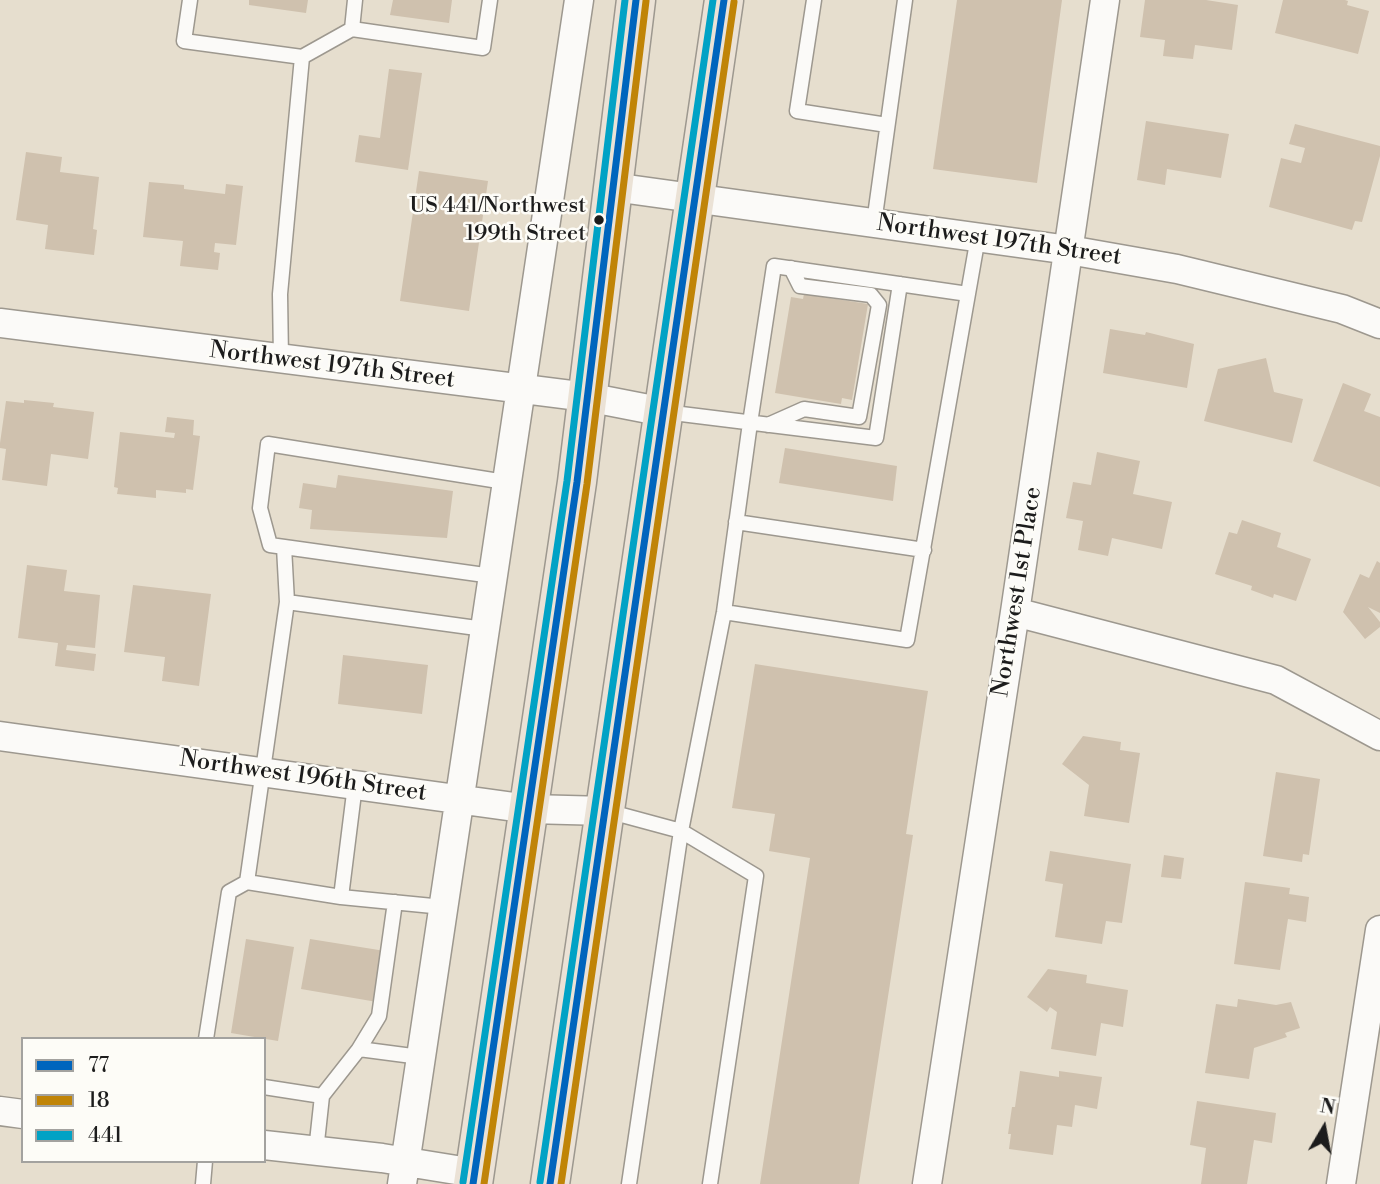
<!DOCTYPE html>
<style>
body{margin:0}
#map{position:relative;width:1380px;height:1184px;overflow:hidden;background:#e6dece;font-family:"Libre Bodoni",serif}
canvas{display:block}
.legend{position:absolute;left:21px;top:1037px;width:245px;height:126px;box-sizing:border-box;background:#fdfcf7;border:2px solid #a3a29f;margin:0;padding:9px 12px;list-style:none;font-size:21px;color:#1c1c1c}
.legend li{display:flex;align-items:center;gap:14px;height:35px}
.legend b{width:35px;border:2px solid #a3a29f}
.north{position:absolute;left:1289px;top:1093px;width:70px;height:70px;-webkit-text-stroke:5px #fdfcf7;paint-order:stroke;rotate:10deg;font-size:19px;font-weight:700;line-height:28px;text-align:center;color:#1c1c1c}
.north::after{content:'';display:block;margin:auto;width:24px;height:32px;background:#1c1c1c;clip-path:polygon(50% 0,100% 100%,50% 72%,0 100%)}
</style>
<div id="map">
<canvas width="1380" height="1184"></canvas>
<ul class="legend">
<li><b style="height:9px;background:#0065bd"></b>77</li>
<li><b style="height:9px;background:#c08407"></b>18</li>
<li><b style="height:9px;background:#01a2c5"></b>441</li>
</ul>
<div class="north">N</div>
</div>
<script>
const g = document.querySelector('canvas').getContext('2d');
g.lineJoin = 'round';
function paint(path, color) { g.fillStyle = color; g.fill(path, 'evenodd'); }
function trace(path, color, width, dash) { g.strokeStyle = color; g.lineWidth = width; g.lineCap = dash ? 'butt' : 'round'; g.setLineDash(dash || []); g.stroke(path); }
function write(font, color, halo, rows, align = 'center') {
  g.font = font + ' "Libre Bodoni",serif'; g.lineWidth = 5; g.setLineDash([]); g.textBaseline = 'middle'; g.strokeStyle = halo; g.fillStyle = color; for (const [text, x, y, turn = 0] of rows) {
    g.save(); g.translate(x, y); g.rotate((+turn || 0) * Math.PI / 180); g.textAlign = isNaN(turn) ? turn : align; if (halo) g.strokeText(text, 0, 0); g.fillText(text, 0, 0); g.restore();
  }
}
const building = new Path2D(`
 M249,0H308L306,13L249,5Z
 M393,0H452L449,23L390,15Z
 M957,0H1062L1037,183L933,169Z
 M1145,0H1206L1238,5L1232,50L1195,45L1193,59L1163,56L1165,40L1140,37Z
 M1283,0H1345L1348,1L1347,5L1369,11L1358,54L1275,33Z
 M389,69L422,73L408,170L355,162L359,135L380,138Z
 M1146,121L1229,134L1221,178L1167,169L1165,185L1137,180Z
 M1295,124L1380,146V156L1362,222L1355,221L1352,230L1269,207L1281,158L1301,163L1305,148L1289,144Z
 M26,152L62,157L60,172L99,177L93,229L97,230L94,255L45,249L48,225L16,220Z
 M419,171L488,181L469,311L400,301Z
 M149,182L184,185V189L225,194L226,184L243,186L236,245L215,243L214,252L220,253L218,270L180,266L183,241L143,237Z
 M804,294L868,304L852,400L842,398L841,404L775,393L791,297L803,299Z
 M1110,329L1145,335L1146,332L1194,344L1187,388L1103,373Z
 M1266,358L1274,392L1303,399L1292,443L1204,421L1218,369Z
 M1343,383L1371,394L1364,411L1380,417V487L1313,461Z
 M24,400L54,403L53,407L94,412L88,459L51,454L47,486L2,480L6,449L0,448V443L6,401L24,403Z
 M167,417L194,420L193,435L200,436L193,490L186,489V493L156,490V498L117,494L118,488L114,487L120,432L174,438L175,433L165,432Z
 M785,448L897,466L893,501L779,483Z
 M1097,452L1140,461L1133,494L1172,502L1162,549L1112,538L1108,556L1078,550L1083,521L1066,518L1073,482L1091,485Z
 M338,475L453,491L447,538L310,529L312,510L299,508L303,483L336,488Z
 M1242,520L1281,533L1277,547L1311,559L1296,601L1274,594L1273,598L1251,590L1252,586L1215,574L1229,532L1237,534Z
 M1377,561L1380,563V613L1368,607L1380,622V627L1365,639L1343,612L1360,574L1369,578Z
 M27,565L67,570L64,591L100,595L95,648L67,645L66,650L96,654L94,671L55,666L58,643L18,638Z
 M133,585L211,594L199,686L162,681L165,657L124,652Z
 M343,655L428,665L422,714L338,704Z
 M755,664L928,691L906,834L913,835L859,1184H760L810,858L769,851L775,814L732,808Z
 M1083,736L1121,742L1120,750L1140,753L1129,823L1084,816L1089,785L1062,764Z
 M1276,772L1320,779L1309,855L1303,854L1302,862L1263,856Z
 M1050,851L1131,864L1122,923L1106,921L1102,944L1055,937L1063,884L1045,881Z
 M1164,855L1184,858L1181,879L1161,877Z
 M1245,882L1290,888L1289,894L1309,897L1306,922L1288,919L1280,970L1234,964Z
 M246,939L294,947L278,1041L231,1033Z
 M310,939L385,951L377,1002L301,989Z
 M1048,969L1087,975L1086,983L1128,990L1123,1027L1101,1023L1096,1056L1051,1049L1057,1012L1050,1007L1047,1012L1027,997Z
 M1238,999L1276,1005L1291,1002L1300,1028L1285,1033L1287,1037L1254,1048L1249,1079L1205,1073L1216,1004L1237,1007Z
 M1020,1071L1059,1077V1071L1102,1077L1097,1109L1075,1105L1072,1127L1057,1125L1053,1155L1009,1149L1011,1134H1008L1012,1107H1015Z
 M1197,1101L1276,1113L1272,1143L1254,1140L1247,1184H1201L1206,1148L1190,1145Z`);
const service = new Path2D(`
 M190,0L184,41L302,57L280,294L281,359
 M814,0L797,111L887,125
 M352,29L483,48L490,0
 M302,57L352,29L355,0
 M874,223L905,0
 M665,412L876,438L900,284
 M768,425L804,409L859,417L879,305L871,295L800,286L791,268
 M736,522L924,550
 M492,576L270,545L260,508L268,444L505,482
 M287,602L484,629
 M724,612L907,640L978,237
 M607,811L681,831L756,876L710,1184
 M247,882L287,602L284,547
 M341,897L355,785
 M206,1039L229,892L247,882L341,897L443,907
 M359,1049L379,1016L395,902
 M264,1087L322,1096L316,1151
 M322,1096L359,1049L420,1057
 M203,1184L205,1161
 M629,1184L681,831L724,612L750,423L774,266L968,294`);
const minor = new Path2D(`
 M613,187L1069,250L1177,269L1342,309L1380,324
 M0,323L587,397L664,412
 M1015,612L1276,680L1380,736
 M0,736L529,809L606,811
 M0,1111L23,1114
 M264,1145L382,1158L475,1173
 M402,1184L579,0
 M927,1184L1015,612L1105,0
 M1341,1184L1380,930`);
const primary = new Path2D(`
 M473,1184L577,482L636,0
 M550,1184L724,0`);
const bus1 = new Path2D(`
 M473,1184L577,482L636,0
 M550,1184L724,0`);
const bus2 = new Path2D(`
 M484,1184L587,484L646,1
 M561,1184L734,2`);
const bus3 = new Path2D(`
 M463,1182L567,481L625,0
 M540,1182L713,0`);
const markers = [
 [599,220,6,"#1c1c1c"]
];
const busNames = [
 ["US 441/Northwest",586,207],
 ["199th Street",586,235]
];
const streetNames = [
 ["Northwest 197th Street",999,241,8],
 ["Northwest 197th Street",332,366,7],
 ["Northwest 1st Place",1018,592,-81],
 ["Northwest 196th Street",303,777,8]
];
paint(building, '#cfc1ae');
trace(service, '#9d988f', 17);
trace(minor, '#9d988f', 31);
trace(primary, '#9d988f', 41);
trace(service, '#fbfaf8', 14);
trace(minor, '#fbfaf8', 28);
trace(primary, '#ebe2d6', 38);
trace(bus1, '#0065bd', 7);
trace(bus2, '#c08407', 7);
trace(bus3, '#01a2c5', 7);
for (const [x, y, r, color] of markers) { const dot = new Path2D(); dot.arc(x, y, r, 0, 2 * Math.PI); g.fillStyle = color; g.fill(dot); trace(dot, '#fdfcf7', 2.5); }
write('22px', '#1c1c1c', '#fdfcf7', busNames, 'right');
write('24px', '#1c1c1c', '#fdfcf7', streetNames);
</script>
